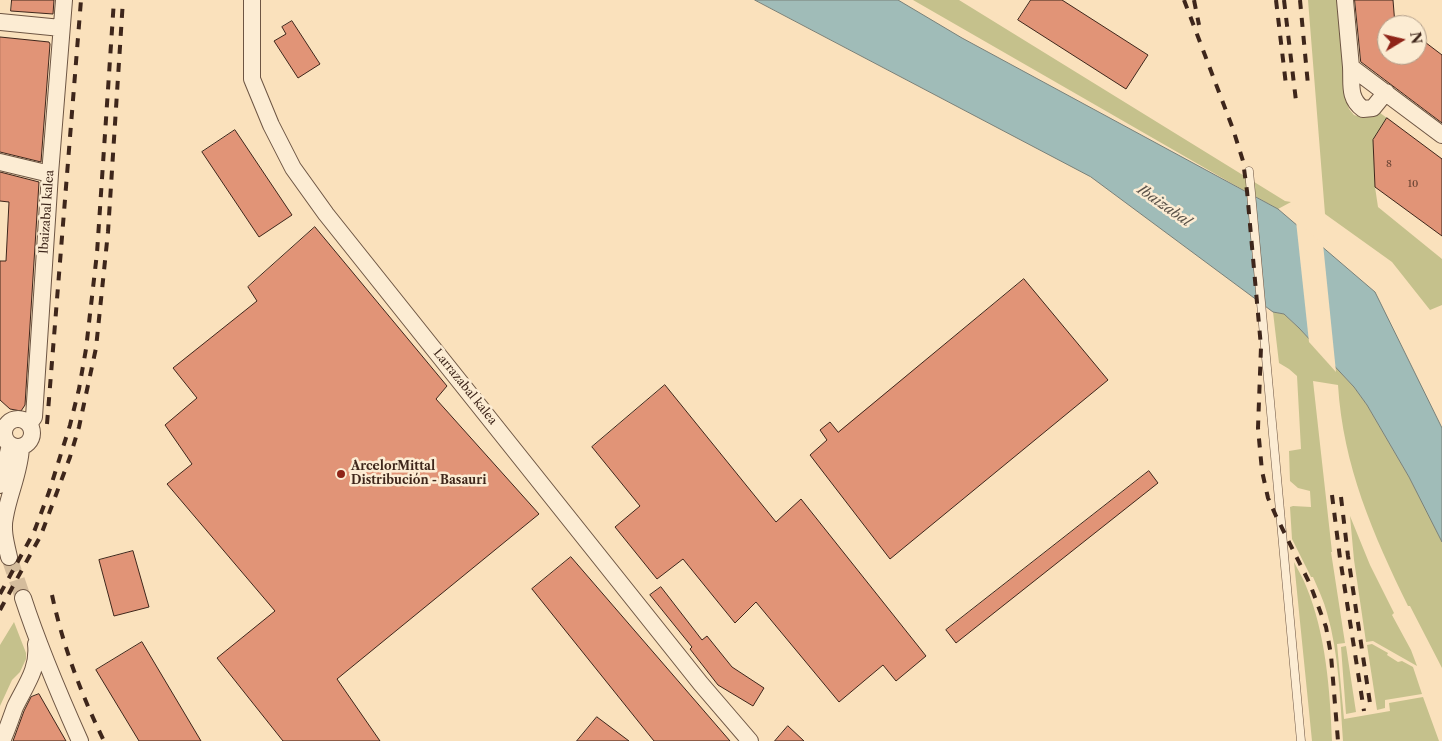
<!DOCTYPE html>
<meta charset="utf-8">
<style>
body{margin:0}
#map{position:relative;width:1442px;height:741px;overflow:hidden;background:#fae1bc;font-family:"Libre Caslon Text",serif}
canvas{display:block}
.north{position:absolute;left:1377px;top:15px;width:50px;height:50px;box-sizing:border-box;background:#fcecd3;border:1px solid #b09d89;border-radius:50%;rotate:81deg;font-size:14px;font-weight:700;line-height:20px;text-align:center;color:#3e261b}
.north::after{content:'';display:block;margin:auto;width:18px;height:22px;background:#8f2418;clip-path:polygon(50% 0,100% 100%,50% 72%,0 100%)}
</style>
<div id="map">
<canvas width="1442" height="741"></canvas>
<div class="north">N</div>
</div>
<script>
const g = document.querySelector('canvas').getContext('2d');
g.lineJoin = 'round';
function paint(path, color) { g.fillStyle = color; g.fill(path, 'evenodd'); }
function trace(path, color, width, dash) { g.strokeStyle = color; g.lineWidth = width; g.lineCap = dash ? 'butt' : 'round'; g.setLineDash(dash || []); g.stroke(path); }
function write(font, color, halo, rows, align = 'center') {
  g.font = font + ' "Libre Caslon Text",serif'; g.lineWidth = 5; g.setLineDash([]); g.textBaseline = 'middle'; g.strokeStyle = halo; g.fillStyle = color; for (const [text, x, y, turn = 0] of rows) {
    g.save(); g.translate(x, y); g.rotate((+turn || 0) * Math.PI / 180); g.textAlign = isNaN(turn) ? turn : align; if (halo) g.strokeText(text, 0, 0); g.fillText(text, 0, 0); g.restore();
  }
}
const green = new Path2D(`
 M913,0H959L1285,201L1291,202L1278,209L1231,183Z
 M1308,0H1337L1345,94L1349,109L1354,115L1364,118L1371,116L1376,110L1387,118L1373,140L1375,187L1378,207L1442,259V305L1430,310L1392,262L1325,214Z
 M1273,312L1284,314L1299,328L1354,387L1367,405L1409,477L1442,542V668L1410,606H1408C1373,534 1343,466 1338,385L1313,381L1332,552H1331L1345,643L1337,644L1344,719L1390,711L1389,703L1423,697L1439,741H1343C1340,699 1339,654 1327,613C1324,601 1318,589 1313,577H1311L1292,539L1290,507L1293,506L1311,507L1310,491L1298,488L1290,481L1289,451L1301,449L1297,376L1289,369L1279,363Z
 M1350,516L1370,565L1394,613L1392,615L1411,650L1417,666L1373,641L1366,642L1354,560Z
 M1294,562C1298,570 1303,578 1306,586C1326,634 1330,690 1332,741H1312Z
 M14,622L26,653V659L20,672L12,680L0,706V645Z
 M1372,644L1388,653L1387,655L1398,662L1402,661L1413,667L1422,694L1385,700V708L1377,710L1367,645Z
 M1346,646L1356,712L1346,714L1341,647Z`);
const water = new Path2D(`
 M755,0H898L962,38L1278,209L1375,292L1442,428V542L1409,477L1367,405L1354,387L1299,328L1284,314L1273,312L1091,177Z`);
const pier = new Path2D(`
 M1296,221L1323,244L1336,372L1309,342Z`);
const building = new Path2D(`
 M12,0H54L53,14L11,11Z
 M1031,0H1062L1148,55L1126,89L1018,20Z
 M1355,0H1393L1395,25H1387V55H1417V36L1442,55V123L1361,62Z
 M292,21L320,64L298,78L274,41L286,34L282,27Z
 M0,37L49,42L50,44L41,162L0,152Z
 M1387,118L1442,159V236L1375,187L1373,140Z
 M235,130L292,215L259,237L202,152Z
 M0,172L39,182L25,405L21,411L10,409L0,400V261H6L9,202L0,201Z
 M315,227L447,386L436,399L539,514L337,679L380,741H283L217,658L275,611L167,484L192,464L165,425L197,398L173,368L257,301L248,287Z
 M1024,279L1108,380L890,559L810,455L827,440L820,430L830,422L838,432Z
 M665,385L776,522L801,499L926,656L896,681L883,665L839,702L756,602L735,623L683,559L657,579L615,527L640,506L592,447Z
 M1149,471L1158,483L956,643L946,630Z
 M133,551L149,607L114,616L99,560Z
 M571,557L730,741H654L532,589Z
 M661,587L702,640L707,636L732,667L764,688L753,706L718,685L690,649L692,647L650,595Z
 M142,642L201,741H139L96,670Z
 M39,694L66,741H13L24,711L31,697Z
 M597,717L629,741H577Z
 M788,726L804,741H775Z`);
const streetTunnel = new Path2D(`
 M9,557L23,598`);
const lane = new Path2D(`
 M1249,171L1301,741`);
const street = new Path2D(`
 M252,0V79L271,125L293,168L326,214L701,684L750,741
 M1345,0L1351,67L1442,135
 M0,22L61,28
 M1351,67C1352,84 1348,98 1363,109L1373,108L1386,92
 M0,162L50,174
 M4 433a14 14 0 1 1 28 0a14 14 0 1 1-28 0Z
 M29,424L34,417L50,174L64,0
 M0,485L10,445
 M9,557C6,544 2,530 5,517C9,493 20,472 21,447
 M23,598C39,647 59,694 80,741
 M2,741C7,730 11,718 15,707C25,686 39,669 36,644`);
const rail = new Path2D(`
 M1184,0L1233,129L1243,161L1247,191L1261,347L1258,428L1262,471L1268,498L1276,516L1310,584L1326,627L1331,655L1338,741
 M1194,0L1199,25
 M1276,0L1286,85
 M1284,0L1296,101
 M1300,0L1308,85
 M47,424L81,0
 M1332,495L1340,558L1364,711
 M1341,497L1348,556L1371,710
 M0,594L34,532L49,492L70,425L79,389L86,349L97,253L114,0
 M52,595C63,646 81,694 104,741
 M0,610L41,535L70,457L79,427L96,348L108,232L123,0`);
const markers = [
 [341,474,5,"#8f2418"]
];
const numberNames = [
 ["8",1389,164],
 ["10",1413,184]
];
const streetNames = [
 ["Ibaizabal kalea",47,212,-86],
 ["Larrazabal kalea",465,387,51]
];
const poiNames = [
 ["ArcelorMittal",351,467],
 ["Distribución - Basauri",351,481]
];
const waterNames = [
 ["Ibaizabal",1164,206,35]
];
paint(green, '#c5c18c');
paint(water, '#a0bcb8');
trace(water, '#798079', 1);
paint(pier, '#fae1bc');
paint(building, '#e19477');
trace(building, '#3e261b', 1);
trace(streetTunnel, '#d4bc9c', 16, [16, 8]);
trace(lane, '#6d5543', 9);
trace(street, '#6d5543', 18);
trace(lane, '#fcecd3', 8);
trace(street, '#fcecd3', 16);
trace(rail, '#3e261b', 4, [9, 9]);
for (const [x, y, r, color] of markers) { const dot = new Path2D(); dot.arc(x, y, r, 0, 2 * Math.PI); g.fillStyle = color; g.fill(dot); trace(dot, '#fcecd3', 2); }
write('10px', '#674232', null, numberNames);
write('12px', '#3e261b', '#fcecd3', streetNames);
write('bold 12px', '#3e261b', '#fcecd3', poiNames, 'left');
write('italic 14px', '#5b534a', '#fcecd3', waterNames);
</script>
